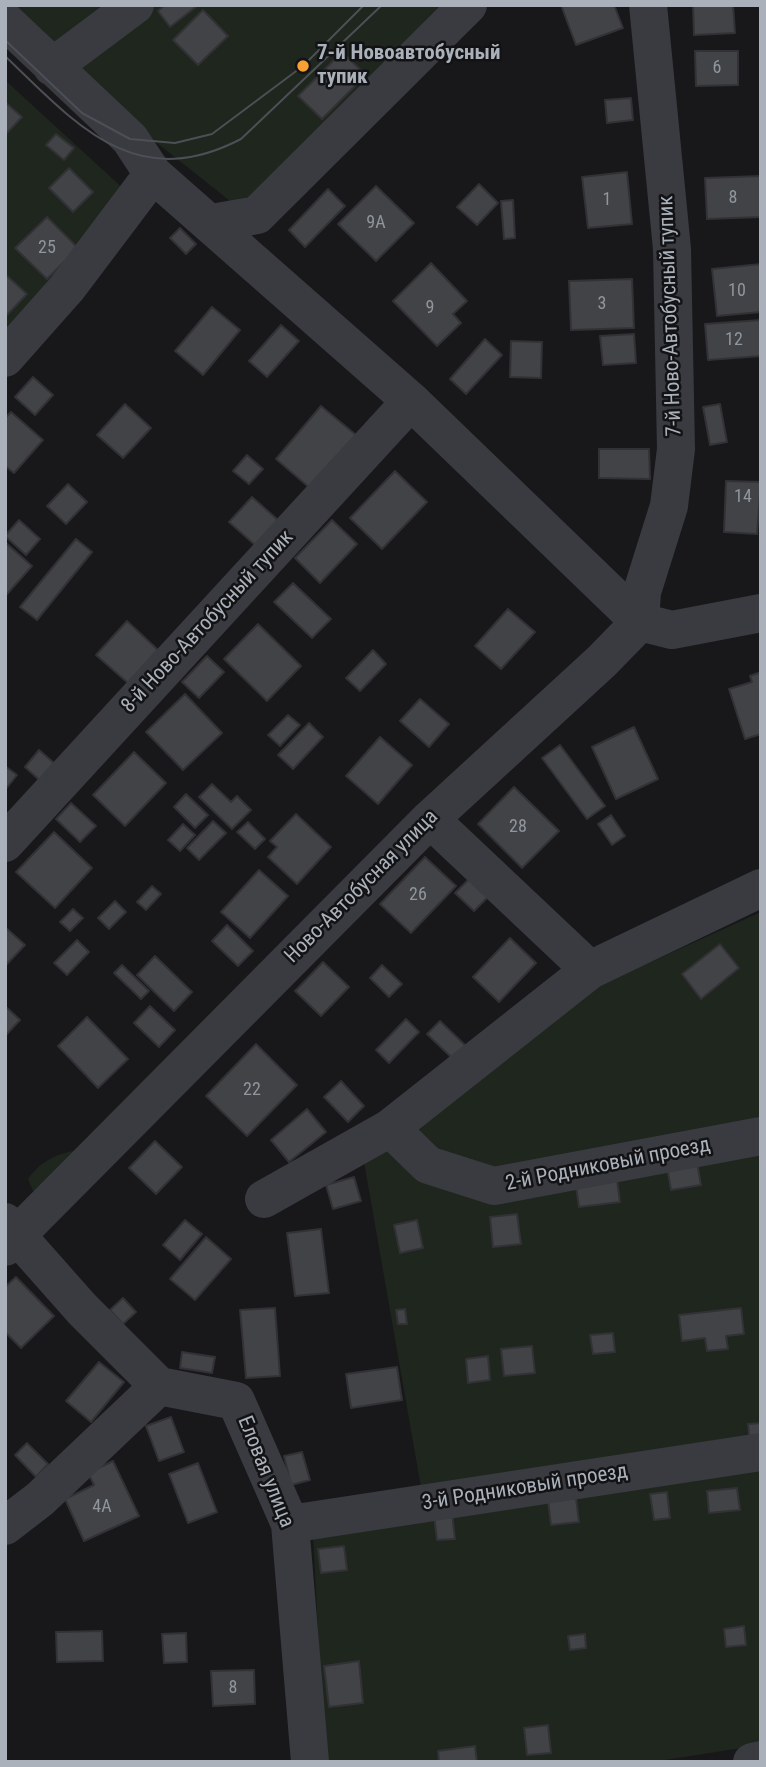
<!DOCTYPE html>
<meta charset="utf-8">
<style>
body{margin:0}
#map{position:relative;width:766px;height:1767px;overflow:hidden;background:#18181a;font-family:"Roboto Condensed",sans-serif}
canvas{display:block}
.frame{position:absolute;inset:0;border:7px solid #aab1ba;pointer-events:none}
</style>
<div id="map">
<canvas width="766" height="1767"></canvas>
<div class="frame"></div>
</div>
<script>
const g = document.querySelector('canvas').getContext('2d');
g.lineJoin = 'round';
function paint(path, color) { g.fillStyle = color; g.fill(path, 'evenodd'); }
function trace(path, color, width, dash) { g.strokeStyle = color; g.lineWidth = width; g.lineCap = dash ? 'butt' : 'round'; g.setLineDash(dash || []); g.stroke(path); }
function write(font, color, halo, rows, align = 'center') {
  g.font = font + ' "Roboto Condensed",sans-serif'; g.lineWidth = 5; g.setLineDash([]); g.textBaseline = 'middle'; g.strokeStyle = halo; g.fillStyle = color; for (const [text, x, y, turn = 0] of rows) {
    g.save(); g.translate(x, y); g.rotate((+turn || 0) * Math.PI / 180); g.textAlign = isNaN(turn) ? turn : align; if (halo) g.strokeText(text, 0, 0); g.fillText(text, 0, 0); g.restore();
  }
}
const green = new Path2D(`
 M9,5H453L253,196L230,201L108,104Z
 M5,80L127,192L5,348Z
 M761,912V1745L652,1762H325L313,1535L422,1493L363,1156L598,986Z
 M90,1148L53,1189L33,1191L28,1179C44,1156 64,1152 90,1148Z`);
const building = new Path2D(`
 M165,5H197V6L170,27L158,11Z
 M561,5H614L623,28L576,45Z
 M693,5H733L735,33L694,35Z
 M203,10L228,36L198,65L173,40Z
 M695,51H738V85L696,86Z
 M342,52L366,75L322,119L298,96Z
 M631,98L633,120L607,123L605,100Z
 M5,102L22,117L5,135Z
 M56,134L74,148L64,160L46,145Z
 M69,168L93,192L73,212L49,188Z
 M627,172L632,224L588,228L582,177Z
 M761,176V217L707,219L705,178Z
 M479,184L498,203L477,225L457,207Z
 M376,186L414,223L376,261L338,224Z
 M328,189L345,206L305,247L289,230Z
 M513,200L515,238L504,239L501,201Z
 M47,217L78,248L47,279L15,248Z
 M180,228L196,244L186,254L170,238Z
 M431,263L467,301L453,314L461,323L437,346L393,301Z
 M761,264V312L717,316L712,269Z
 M6,275L27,294L6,316L5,276Z
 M632,279L634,328L571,330L569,281Z
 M212,307L240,330L203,375L175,351Z
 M761,320V356L708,360L705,324Z
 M281,325L299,341L267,377L249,361Z
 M634,334L636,363L603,365L600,336Z
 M485,339L502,355L466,394L450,379Z
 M511,341L542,342L541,378L510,377Z
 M33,377L53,395L35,415L15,397Z
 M125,404L151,428L123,458L97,435Z
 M720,404L727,442L710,445L703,407Z
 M321,406L356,435L311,489L276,459Z
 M11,412L43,440L14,473L5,466V418Z
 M599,449H649L650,479L599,478Z
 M247,455L263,469L249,484L233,471Z
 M395,471L427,502L382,549L350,518Z
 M726,481L761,482L757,534L724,532Z
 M68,484L87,502L66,524L47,506Z
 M252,497L278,520L255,545L229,522Z
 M19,520L40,539L26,555L5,536Z
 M332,520L357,544L320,583L295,558Z
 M76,539L92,552L37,620L20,607Z
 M6,543L32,566L7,594L5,593Z
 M293,583L331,619L312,638L274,602Z
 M508,609L535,632L501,669L475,646Z
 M127,621L158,650L128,683L96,655Z
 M258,624L301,666L267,701L224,659Z
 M373,650L386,664L360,691L346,678Z
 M207,656L224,672L199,698L182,682Z
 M761,672V734L745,739L729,689L752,682L750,676Z
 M185,694L222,733L183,770L146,732Z
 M420,699L449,724L429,747L400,721Z
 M288,715L300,725L280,746L268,735Z
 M309,723L323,737L293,769L278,755Z
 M634,727L658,779L616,799L592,747Z
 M380,737L412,765L378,804L346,776Z
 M560,745L605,806L587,819L542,758Z
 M39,750L62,770L47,787L25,767Z
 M134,752L166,783L125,826L93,795Z
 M5,766L17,775L5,790Z
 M212,784L231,802L237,796L251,810L232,829L199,797Z
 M514,787L559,831L522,868L478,824Z
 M186,794L208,815L195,828L174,807Z
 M71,803L96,826L80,842L56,819Z
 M296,814L331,847L297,884L268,857L277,847L270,841Z
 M611,815L625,836L612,845L598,824Z
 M213,821L226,833L199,860L187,848Z
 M248,822L265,839L255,849L237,832Z
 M183,824L195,835L180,851L168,840Z
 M54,832L92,868L55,908L16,872Z
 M425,857L456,886L411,933L380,904Z
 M259,870L288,896L250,938L221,912Z
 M470,878L489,896L474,911L455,893Z
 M152,886L161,894L146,910L137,902Z
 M115,901L126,912L109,929L98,918Z
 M73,909L83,918L70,931L60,922Z
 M227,925L253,951L238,966L212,941Z
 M5,927L25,945L5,966Z
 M510,938L536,963L499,1002L473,977Z
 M77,940L89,952L67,975L54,963Z
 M720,944L739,968L701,999L682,974Z
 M155,956L192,992L174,1011L137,975Z
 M323,962L349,987L321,1016L295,991Z
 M122,965L149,991L141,999L114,973Z
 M382,965L402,984L389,997L370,978Z
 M5,1006L20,1020L5,1036Z
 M150,1006L175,1030L159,1047L134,1023Z
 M87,1017L128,1059L98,1088L58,1046Z
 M406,1019L419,1032L389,1063L376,1050Z
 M440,1021L466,1046L453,1059L427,1034Z
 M256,1044L297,1085L247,1136L206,1096Z
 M341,1081L364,1106L348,1122L324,1097Z
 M307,1109L326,1132L289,1162L271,1140Z
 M155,1141L182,1167L156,1194L129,1168Z
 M697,1162L701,1185L671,1190L667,1167Z
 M616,1173L620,1202L579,1207L575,1179Z
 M354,1177L361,1201L333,1209L326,1185Z
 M517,1214L521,1244L493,1247L490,1217Z
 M185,1220L202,1234L180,1260L163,1245Z
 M417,1220L423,1248L400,1253L394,1225Z
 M321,1229L329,1293L295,1296L287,1233Z
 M206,1237L231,1259L195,1300L170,1279Z
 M16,1277L54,1316L21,1348L5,1332V1287Z
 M123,1298L136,1312L123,1324L110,1310Z
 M275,1308L280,1376L246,1378L240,1310Z
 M741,1308L744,1334L726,1336L728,1349L707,1351L705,1338L682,1341L679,1315Z
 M405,1309L407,1324H398L396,1310Z
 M613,1333L615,1352L593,1354L590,1335Z
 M532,1346L535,1373L504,1376L501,1349Z
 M182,1352L215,1357L212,1373L180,1368Z
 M488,1356L490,1380L468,1383L466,1359Z
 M99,1362L124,1382L91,1422L66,1401Z
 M397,1367L402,1400L351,1408L346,1374Z
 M171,1417L184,1452L159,1461L146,1426Z
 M761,1423V1445L750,1446L748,1424Z
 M27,1443L48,1464L36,1477L15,1455Z
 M302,1452L310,1480L291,1485L284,1456Z
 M113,1461L139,1516L84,1541L65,1499L94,1485L88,1473Z
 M198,1463L217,1512L188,1523L169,1474Z
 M737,1488L740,1510L709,1513L707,1491Z
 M667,1492L670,1518L654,1520L650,1494Z
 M576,1498L579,1522L551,1525L548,1501Z
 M452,1513L455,1539L437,1540L434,1515Z
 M344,1546L347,1570L321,1573L318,1549Z
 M744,1626L746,1645L726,1647L724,1629Z
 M102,1631L103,1661L57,1662L56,1632Z
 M186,1633L187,1662L164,1663L162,1634Z
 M585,1634L586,1648L570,1650L568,1636Z
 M359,1661L363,1703L329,1707L324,1666Z
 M254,1670L255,1704L213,1706L211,1671Z
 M548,1725L551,1753L527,1755L524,1728Z
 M475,1746L477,1762H439L438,1751Z`);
const minor = new Path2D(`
 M5,21L130,139L153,174L411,401L640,622
 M52,67L135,5
 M212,223L257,215L468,5
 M5,358L67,288L153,174
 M640,622L642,592L669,506L676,449L672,249L648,5
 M640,622L672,630L761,613
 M430,819L590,970
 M5,843L411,401
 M390,1128L428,1165L494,1186L761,1136
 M264,1199L390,1128L590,970L761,888
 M5,1222L82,1309L159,1386L236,1401L290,1524L310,1762
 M5,1247L430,819L602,661L640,622
 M290,1524L761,1452
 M5,1526L40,1499L159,1386
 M752,1762L761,1760`);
const tram = new Path2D(`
 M5,40L82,113L130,139L175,143L212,134L303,66L364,5
 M5,56C77,125 135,194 241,139L382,5`);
const markers = [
 [303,66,7,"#f8a033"]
];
const numberNames = [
 ["6",717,68],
 ["8",733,198],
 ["1",607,200],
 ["9А",376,223],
 ["25",47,248],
 ["10",737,291],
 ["3",602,304],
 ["9",430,308],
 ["12",734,340],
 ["14",743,497],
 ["28",518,827],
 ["26",418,895],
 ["22",252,1090],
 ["4А",102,1507],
 ["8",233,1688]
];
const poiNames = [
 ["7-й Новоавтобусный",317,54],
 ["тупик",317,78]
];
const streetNames = [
 ["7-й Ново-Автобусный тупик",671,316,-92],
 ["8-й Ново-Автобусный тупик",208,622,-47],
 ["Ново-Автобусная улица",362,887,-45],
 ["2-й Родниковый проезд",608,1165,-11],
 ["Еловая улица",265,1472,68],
 ["3-й Родниковый проезд",525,1488,-9]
];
paint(green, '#1e261e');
paint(building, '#424347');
trace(building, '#323236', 2);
trace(minor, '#393b40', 38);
trace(tram, '#4c4f55', 2);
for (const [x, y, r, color] of markers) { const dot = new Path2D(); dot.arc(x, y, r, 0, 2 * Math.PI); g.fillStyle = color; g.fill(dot); trace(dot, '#131315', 2.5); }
write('18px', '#90969d', null, numberNames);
write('bold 21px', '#aab1ba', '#131315', poiNames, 'left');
write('21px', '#aab1ba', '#131315', streetNames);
</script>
